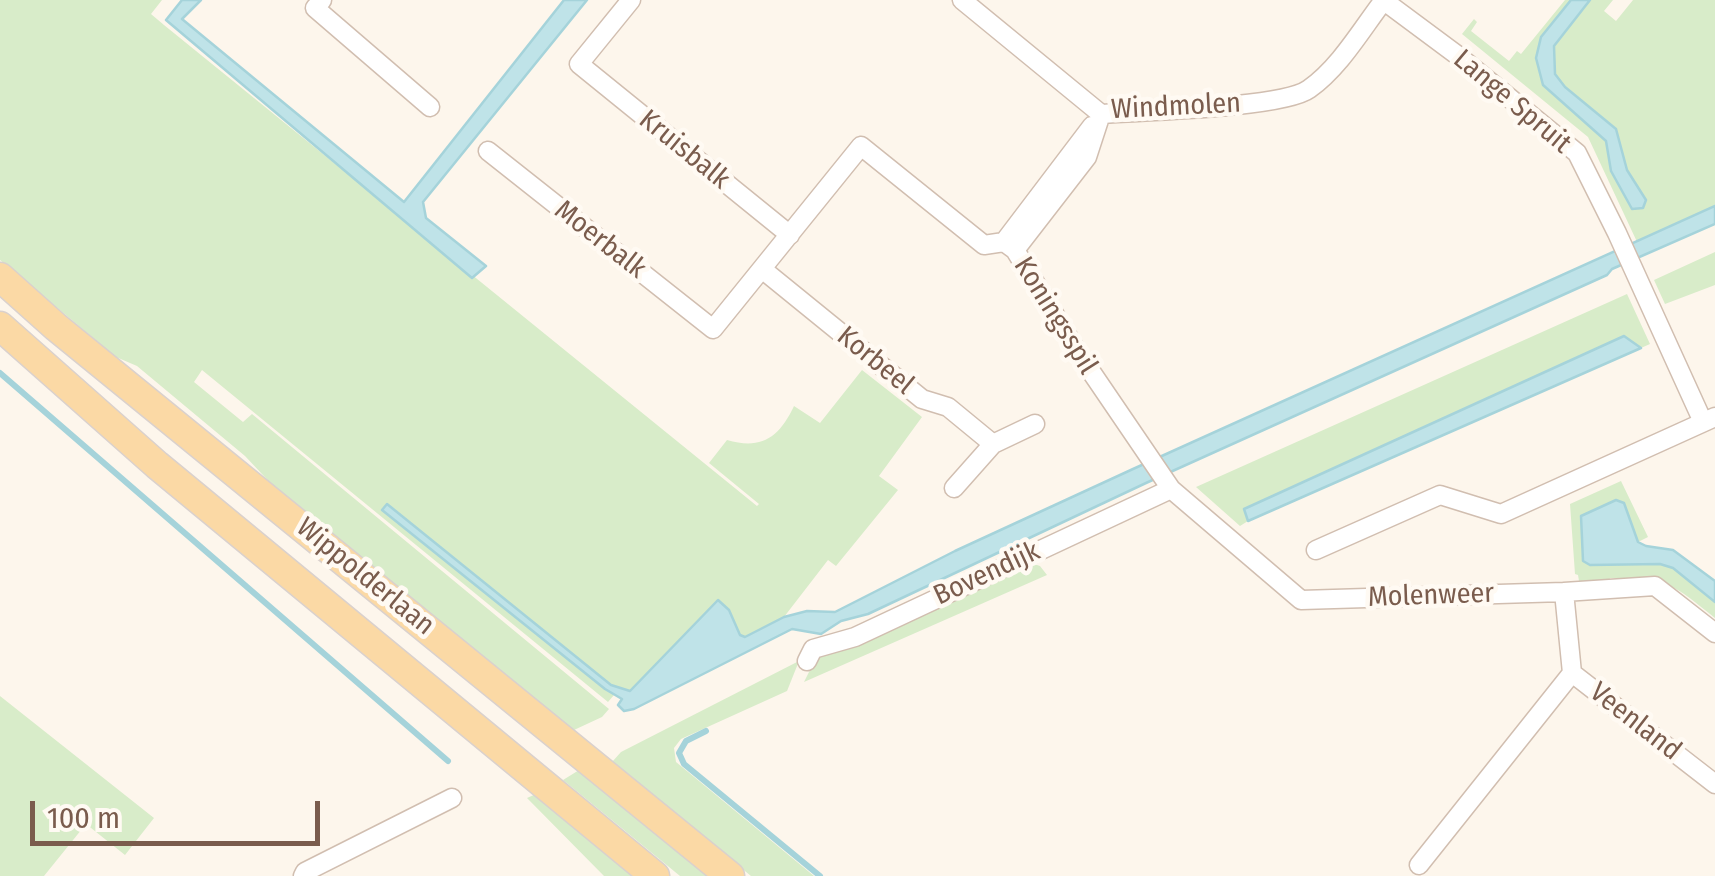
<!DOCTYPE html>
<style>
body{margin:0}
#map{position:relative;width:1715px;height:876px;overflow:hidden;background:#fdf6ec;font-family:"Fira Sans Condensed",sans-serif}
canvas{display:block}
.scale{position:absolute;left:30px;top:801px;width:290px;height:45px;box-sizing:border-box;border:5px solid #7a5c4d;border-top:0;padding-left:12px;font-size:30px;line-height:35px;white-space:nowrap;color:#7a5c4d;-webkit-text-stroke:8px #fffaf3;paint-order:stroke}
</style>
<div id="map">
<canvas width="1715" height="876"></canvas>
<div class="scale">100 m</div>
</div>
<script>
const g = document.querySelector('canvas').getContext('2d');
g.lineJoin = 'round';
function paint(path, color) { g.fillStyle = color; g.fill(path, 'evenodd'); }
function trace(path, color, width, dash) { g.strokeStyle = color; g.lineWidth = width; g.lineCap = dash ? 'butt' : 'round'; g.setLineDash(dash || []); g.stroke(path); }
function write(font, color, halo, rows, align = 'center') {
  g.font = font + ' "Fira Sans Condensed",sans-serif'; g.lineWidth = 9; g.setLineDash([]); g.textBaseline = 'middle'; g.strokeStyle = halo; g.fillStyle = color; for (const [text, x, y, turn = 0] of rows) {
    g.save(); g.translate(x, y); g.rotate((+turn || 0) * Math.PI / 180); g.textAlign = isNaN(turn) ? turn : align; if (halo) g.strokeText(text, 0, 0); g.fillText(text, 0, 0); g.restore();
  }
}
const green = new Path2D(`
 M0,0H162L151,14L164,25L757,506L759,504L709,463L727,440C761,450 779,438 794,406L820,423L862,370L922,417L879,476L898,490L836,566L828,560L784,617L746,637L740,635L729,610L718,600L631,691L620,688L608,702L202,370L194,382L243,422L252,414L609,709L602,717L574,730L277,490L245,456L137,366L116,357L0,260Z
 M1565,0H1571L1541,37L1536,58L1543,84L1606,141L1611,171L1632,209L1643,208L1646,200L1627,170L1616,129L1565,87L1555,75L1554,46L1590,0H1613L1604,11L1616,21L1633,0H1715V206L1638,244L1588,137L1462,34L1474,19L1477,22L1471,31L1509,61L1517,51L1521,54Z
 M1715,252V285L1665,304L1654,280Z
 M1627,294L1650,344L1641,348L1624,336L1245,509L1248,521L1240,526L1196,487Z
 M1621,481L1648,537L1638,542L1624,503L1581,516L1660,564L1673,568L1715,602V618C1673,584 1666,577 1610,578L1607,585L1580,587L1578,575L1575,574L1570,504Z
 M1031,563L1040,566L1047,575L804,682L818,654Z
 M799,661L787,691L681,739L674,748L676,762L814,876H751L612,762L621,752Z
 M0,696L154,818L125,855L86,824L44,876H0Z
 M584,767L716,876H680L563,780Z
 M536,794L637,876H604L527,798Z`);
const water = new Path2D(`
 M182,0H201L182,19L404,202L564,0H587L423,202L426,218L486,266L472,278L166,20Z
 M1571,0H1590L1554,46L1555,74L1565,87L1616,129L1627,170L1646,200L1643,208L1632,209L1611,171L1606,141L1543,85L1536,58L1541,37Z
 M1715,206V224L1612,269L1607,275L1146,483L868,614L841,621L821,634L792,629L634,709L624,711L618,705L622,699L605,689L382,510L387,504L611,685L630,691L718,600L729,610L740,635L745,637L784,617L807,611L835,612L955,551L1133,469Z
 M1624,336L1641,348L1248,521L1244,509Z
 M1616,500L1624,503L1638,542L1646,546L1673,550L1715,581V602L1673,568L1660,564L1590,565L1583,561L1581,516Z`);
const stream = new Path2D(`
 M0,373L448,761
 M706,731L686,741L679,753L684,764L820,876`);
const minor = new Path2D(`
 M322,0L315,8L430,107
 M631,0L579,64L790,235
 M962,0L1101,114C1141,111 1283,108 1309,89C1340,67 1361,30 1384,0
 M1383,0L1457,55L1577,153L1617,233L1703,422
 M488,151L713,329L861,146L984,245L1004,242L1015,250L1075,348L1171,489L1301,600L1564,592L1655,586L1715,633
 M1004,242L1092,126
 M1015,250L1087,157L1101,114
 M762,269L922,399L948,407L993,444L1035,424
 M954,488L993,444
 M1316,550L1440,495L1501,514L1715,417
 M1564,592L1572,673L1715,784
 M807,661L813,649L855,637L1171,489
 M1419,865L1572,673
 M303,876L305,872L452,798`);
const primary = new Path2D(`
 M0,277L56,327L730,876
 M0,326L157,465L655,876`);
const streetNames = [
 ["Lange Spruit",1512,102,40],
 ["Windmolen",1176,107,-3],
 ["Kruisbalk",684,150,39],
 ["Moerbalk",600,240,38],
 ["Koningsspil",1055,316,58],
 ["Korbeel",875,361,39],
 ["Bovendijk",987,574,-25],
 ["Wippolderlaan",365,577,39],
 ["Molenweer",1431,596,-2],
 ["Veenland",1635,722,38]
];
paint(green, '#d8ecc9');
paint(water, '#bfe3e8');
trace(water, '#a5d3da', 2.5);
trace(stream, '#a5d3da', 6);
trace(minor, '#d1beb0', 21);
trace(primary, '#dad1cd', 31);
trace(minor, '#fff', 18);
trace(primary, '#fbd9a5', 28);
write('28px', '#7a5c4d', '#fffaf3', streetNames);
</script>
